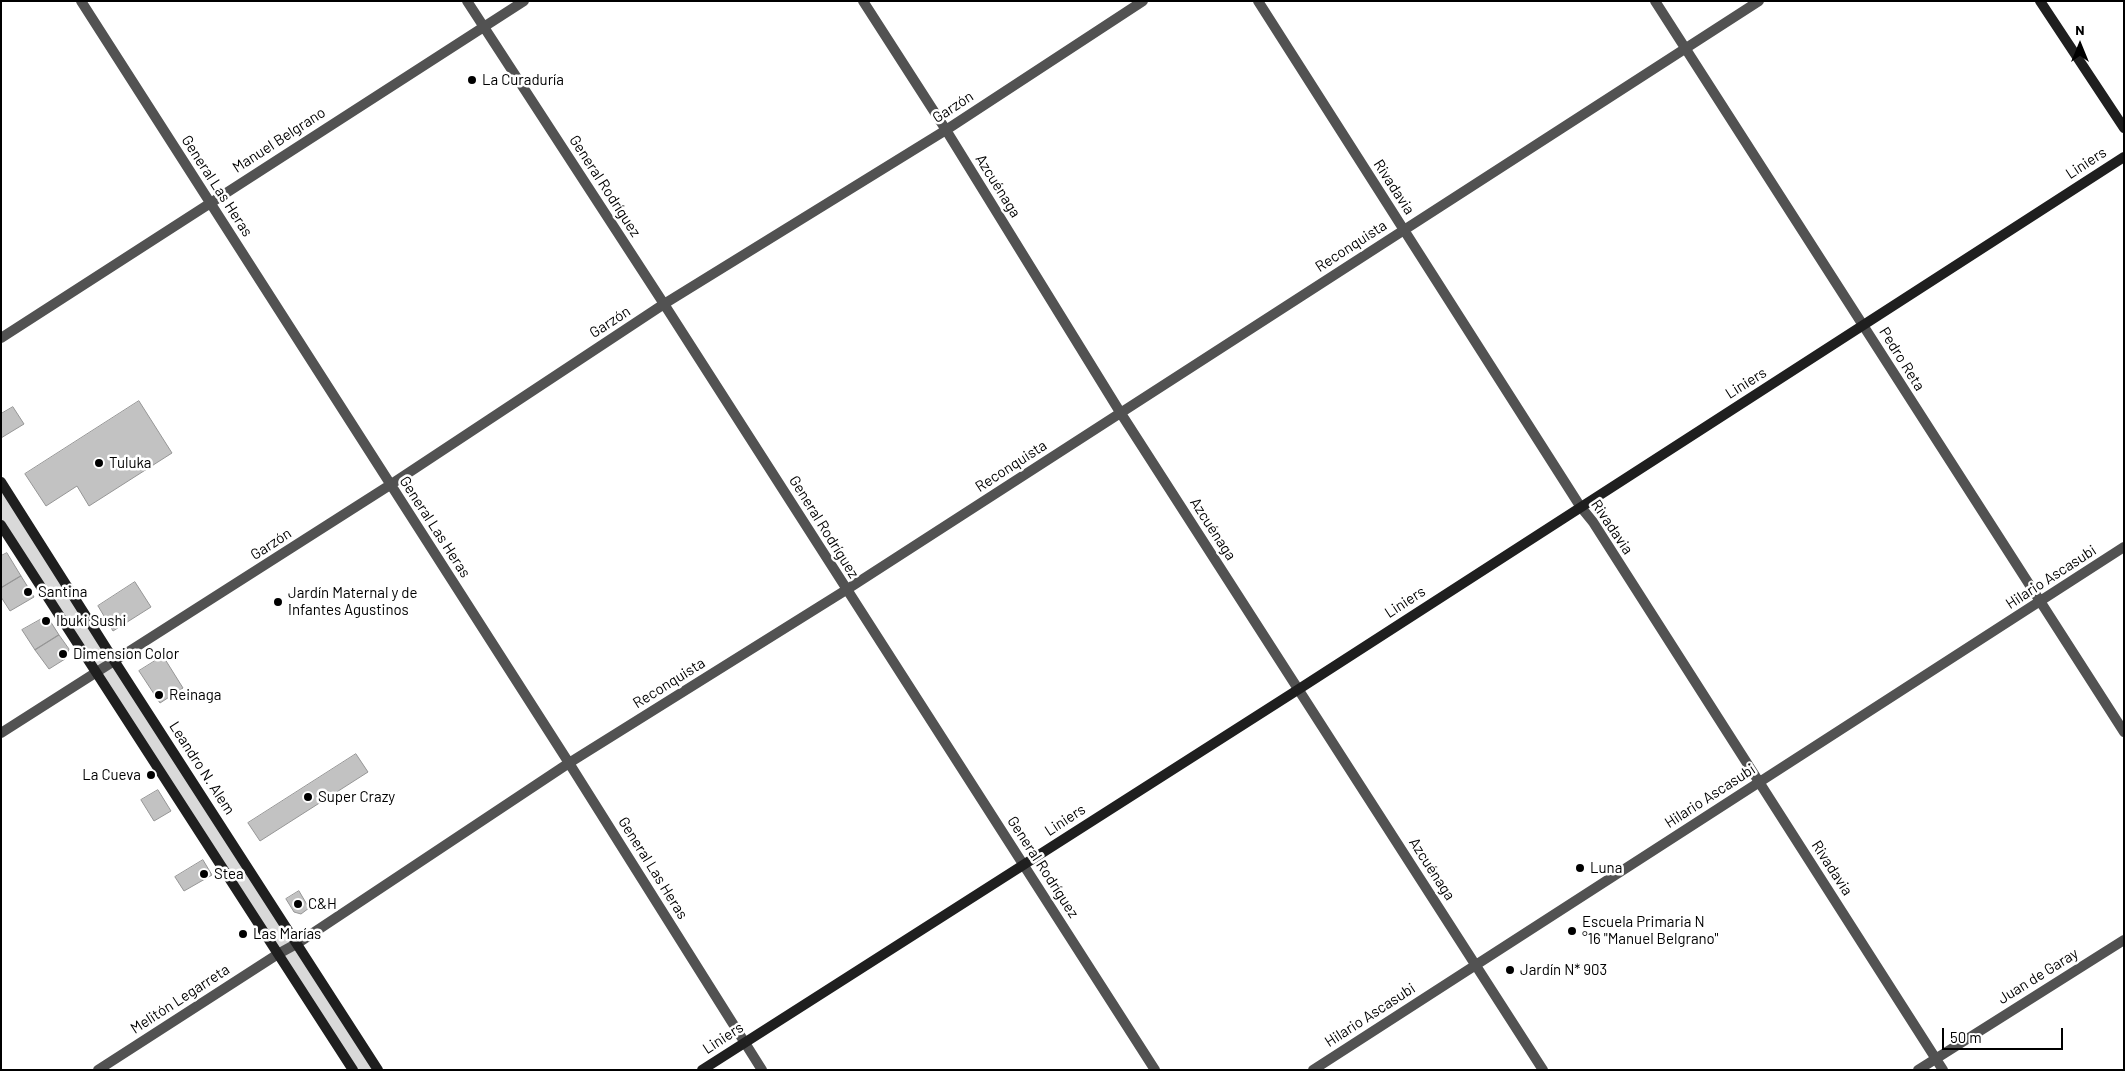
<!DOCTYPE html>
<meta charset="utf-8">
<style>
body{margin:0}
#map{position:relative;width:2125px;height:1071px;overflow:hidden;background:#fff;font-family:Barlow,sans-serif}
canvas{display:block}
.frame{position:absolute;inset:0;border:2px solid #000;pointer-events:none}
.north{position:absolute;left:2055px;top:20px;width:50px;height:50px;-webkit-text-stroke:4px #fff;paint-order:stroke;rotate:0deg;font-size:14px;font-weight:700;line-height:20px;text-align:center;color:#000}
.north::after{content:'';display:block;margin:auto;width:18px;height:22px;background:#000;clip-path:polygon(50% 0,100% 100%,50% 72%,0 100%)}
.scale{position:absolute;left:1942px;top:1028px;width:121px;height:22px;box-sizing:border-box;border:2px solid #000;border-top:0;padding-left:6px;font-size:15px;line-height:18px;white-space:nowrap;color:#000;-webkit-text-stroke:4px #fff;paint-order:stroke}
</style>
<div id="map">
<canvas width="2125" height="1071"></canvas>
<div class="frame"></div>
<div class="north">N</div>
<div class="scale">50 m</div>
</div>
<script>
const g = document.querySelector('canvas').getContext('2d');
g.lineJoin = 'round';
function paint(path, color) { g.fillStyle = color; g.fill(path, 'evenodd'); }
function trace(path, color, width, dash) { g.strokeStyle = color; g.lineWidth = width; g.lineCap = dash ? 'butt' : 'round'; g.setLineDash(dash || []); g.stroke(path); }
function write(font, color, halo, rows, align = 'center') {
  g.font = font + ' Barlow,sans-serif'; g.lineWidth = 5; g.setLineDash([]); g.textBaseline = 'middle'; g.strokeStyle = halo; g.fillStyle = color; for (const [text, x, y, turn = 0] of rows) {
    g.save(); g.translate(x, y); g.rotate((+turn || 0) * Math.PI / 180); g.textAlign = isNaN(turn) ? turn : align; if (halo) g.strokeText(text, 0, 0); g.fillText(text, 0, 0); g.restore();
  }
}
const green = new Path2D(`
 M1,482L378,1070H353L1,525Z`);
const building = new Path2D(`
 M139,401L172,453L89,506L77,486L46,506L25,474Z
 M13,407L24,424L1,438V414Z
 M7,553L21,576L1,588V556Z
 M21,576L34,597L10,611L1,597V588Z
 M135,582L151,607L113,631L98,606Z
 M47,616L59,635L35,650L22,630Z
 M59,635L69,649L65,659L49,669L35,650Z
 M163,656L183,688L160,703L139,671Z
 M356,754L368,772L260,841L248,823Z
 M158,790L171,811L154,821L141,800Z
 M203,860L212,875L184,891L175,877Z
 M299,891L309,908L301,914L294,912L286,899Z`);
const street = new Path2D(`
 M81,1L569,763L762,1070
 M467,1L664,304L1155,1070
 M863,1L946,130L1120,412L1543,1070
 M1258,1L1580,506L1593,522L1943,1070
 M1655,1L2124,732
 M1,338L524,1
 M1,733L390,485L664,304L946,130L1143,1
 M98,1070L278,954L298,943L569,763L846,590L1759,1
 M1313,1070L2124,547
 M1918,1070L2124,940`);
const secondary = new Path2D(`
 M2040,1L2124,128
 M1,482L115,662L378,1070
 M1,525L353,1070
 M702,1070L1299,689L2124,157`);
const markers = [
 [472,80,5,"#000"],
 [99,463,5,"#000"],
 [28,592,5,"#000"],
 [278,602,5,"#000"],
 [46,621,5,"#000"],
 [63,654,5,"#000"],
 [159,695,5,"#000"],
 [151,775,5,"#000"],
 [308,797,5,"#000"],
 [1580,868,5,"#000"],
 [204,874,5,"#000"],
 [298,904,5,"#000"],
 [1572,931,5,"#000"],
 [243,934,5,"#000"],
 [1510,970,5,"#000"]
];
const poiNames = [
 ["La Curaduría",482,80],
 ["Tuluka",109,463],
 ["Santina",38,592],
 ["Jardín Maternal y de",288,593],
 ["Infantes Agustinos",288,610],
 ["Ibuki Sushi",56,621],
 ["Dimension Color",73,654],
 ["Reinaga",169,695],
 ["La Cueva",141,775,"right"],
 ["Super Crazy",318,797],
 ["Luna",1590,868],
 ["Stea",214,874],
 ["C&H",308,904],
 ["Escuela Primaria N",1582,922],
 ["°16 \"Manuel Belgrano\"",1582,939],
 ["Las Marías",253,934],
 ["Jardín N* 903",1520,970]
];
const streetNames = [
 ["Garzón",953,107,-33],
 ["Manuel Belgrano",279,140,-33],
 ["Liniers",2086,163,-33],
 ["General Las Heras",217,186,57],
 ["General Rodríguez",605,186,57],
 ["Azcuénaga",998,186,58],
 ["Rivadavia",1394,187,57],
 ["Reconquista",1351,246,-33],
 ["Garzón",610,322,-33],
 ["Pedro Reta",1902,359,58],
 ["Liniers",1746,383,-32],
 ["Reconquista",1011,466,-33],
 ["General Las Heras",435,527,57],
 ["General Rodríguez",824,527,58],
 ["Rivadavia",1612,527,56],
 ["Azcuénaga",1213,529,57],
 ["Garzón",271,544,-33],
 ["Hilario Ascasubi",2051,577,-33],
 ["Liniers",1405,602,-33],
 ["Reconquista",669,683,-32],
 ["Leandro N. Alem",202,768,57],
 ["Hilario Ascasubi",1710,796,-33],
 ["Liniers",1065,820,-33],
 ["General Rodríguez",1043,867,57],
 ["General Las Heras",653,868,58],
 ["Rivadavia",1832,868,57],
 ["Azcuénaga",1432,869,57],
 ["Juan de Garay",2038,976,-32],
 ["Melitón Legarreta",180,999,-33],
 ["Hilario Ascasubi",1370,1015,-33],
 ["Liniers",723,1038,-33]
];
paint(green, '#d9d9d9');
paint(building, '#c2c2c2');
trace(building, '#969696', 1);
trace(street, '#525252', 10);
trace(secondary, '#1f1f1f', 10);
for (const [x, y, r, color] of markers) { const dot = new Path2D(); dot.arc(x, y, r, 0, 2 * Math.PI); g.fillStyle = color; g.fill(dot); trace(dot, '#fff', 2); }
write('15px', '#000', '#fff', poiNames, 'left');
write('15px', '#000', '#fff', streetNames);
</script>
